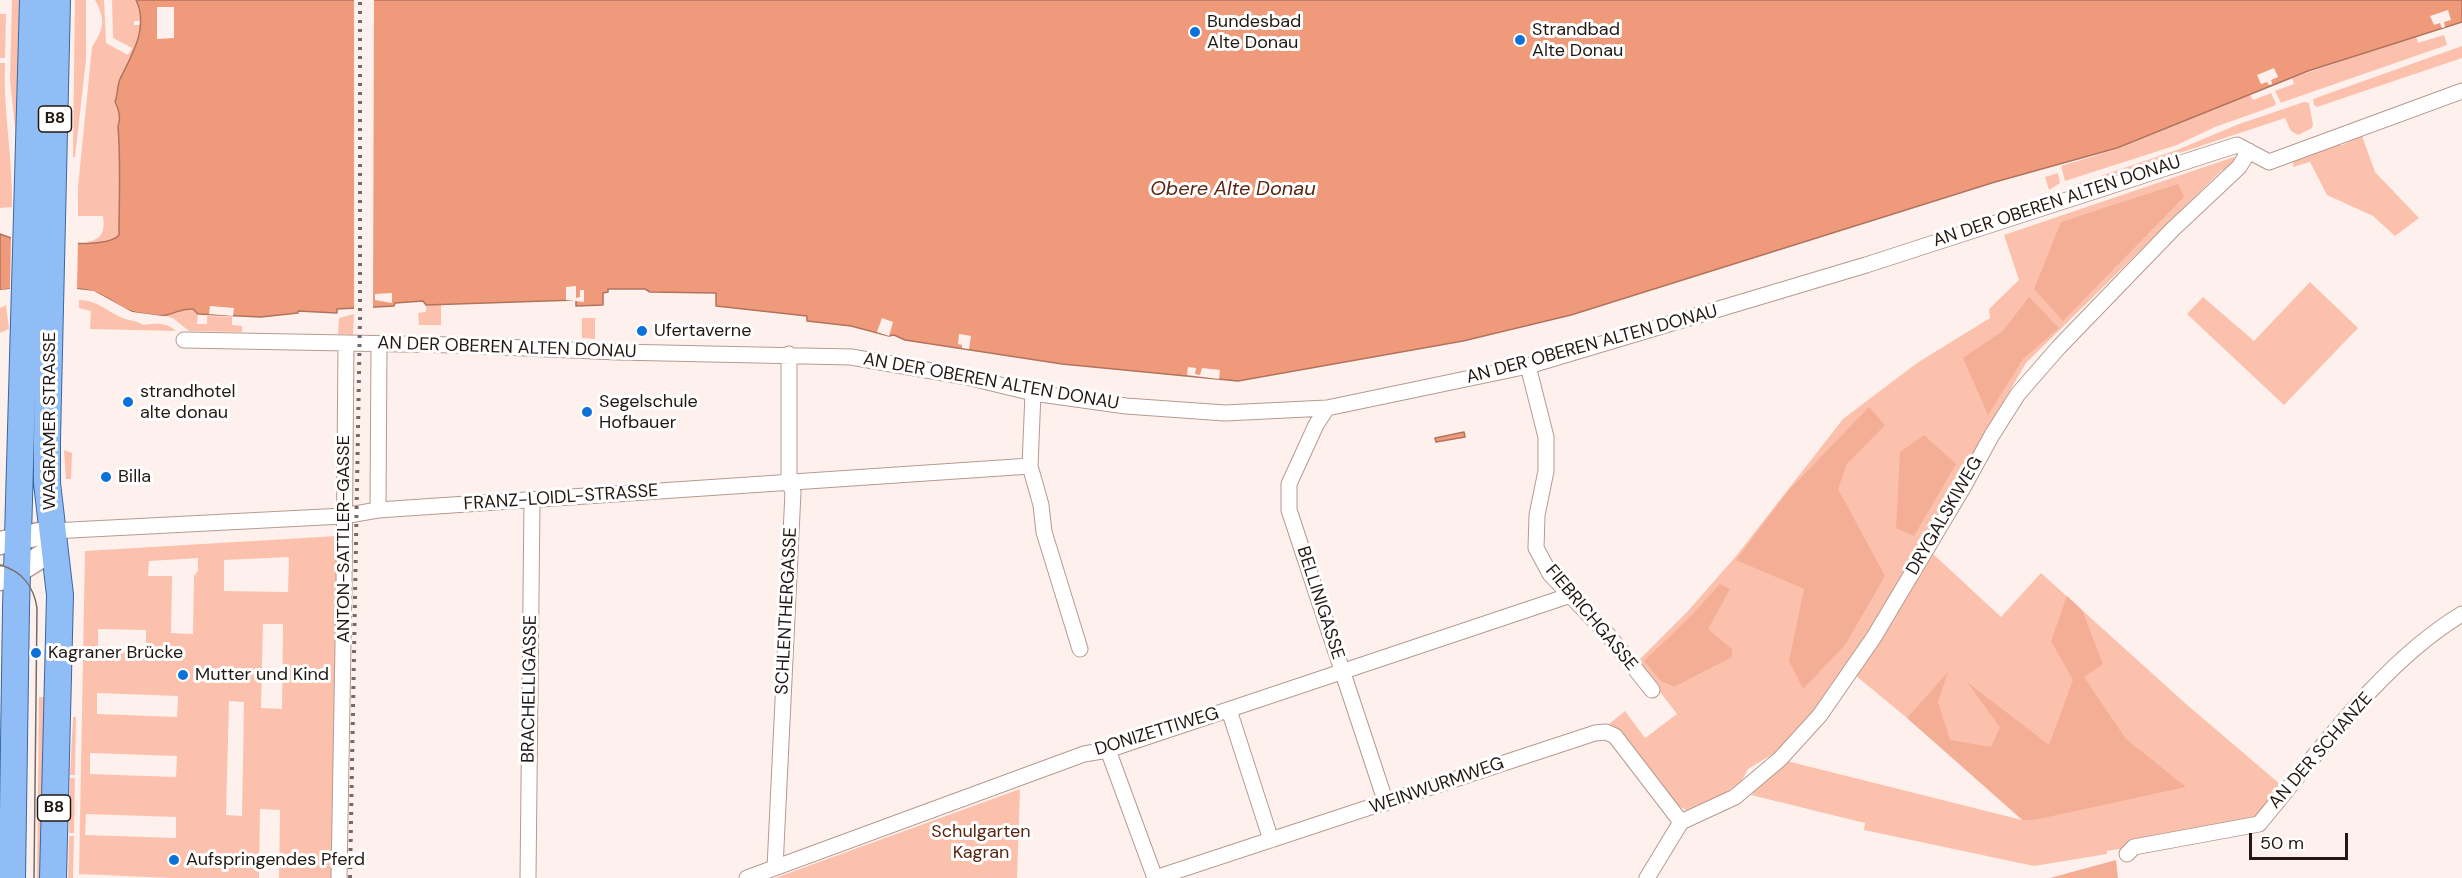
<!DOCTYPE html>
<meta charset="utf-8">
<style>
body{margin:0}
#map{position:relative;width:2462px;height:878px;overflow:hidden;background:#fef1ed;font-family:"DM Sans",sans-serif}
canvas{display:block}
.scale{position:absolute;left:2249px;top:833px;width:99px;height:27px;box-sizing:border-box;border:3px solid #221814;border-top:0;padding-left:8px;font-size:18px;line-height:21px;white-space:nowrap;color:#221814;-webkit-text-stroke:4px #fff;paint-order:stroke}
</style>
<div id="map">
<canvas width="2462" height="878"></canvas>
<div class="scale">50 m</div>
</div>
<script>
const g = document.querySelector('canvas').getContext('2d');
g.lineJoin = 'round';
function paint(path, color) { g.fillStyle = color; g.fill(path, 'evenodd'); }
function trace(path, color, width, dash) { g.strokeStyle = color; g.lineWidth = width; g.lineCap = dash ? 'butt' : 'round'; g.setLineDash(dash || []); g.stroke(path); }
function write(font, color, halo, rows, align = 'center') {
  g.font = font + ' "DM Sans",sans-serif'; g.lineWidth = 6; g.setLineDash([]); g.textBaseline = 'middle'; g.strokeStyle = halo; g.fillStyle = color; for (const [text, x, y, turn = 0] of rows) {
    g.save(); g.translate(x, y); g.rotate((+turn || 0) * Math.PI / 180); g.textAlign = isNaN(turn) ? turn : align; if (halo) g.strokeText(text, 0, 0); g.fillText(text, 0, 0); g.restore();
  }
}
const green = new Path2D(`
 M12,0H23L18,154L10,80Z
 M75,0H86V60L75,157H73Z
 M95,0H104L106,43L128,55L132,48L113,38L112,0H136L141,21H134V25H141L130,62L119,80L115,102C119,109 121,119 118,126C121,162 119,199 119,235C113,243 96,246 86,242C103,240 105,230 103,216H78V187L92,47C104,28 106,21 95,0Z
 M0,14H6L5,58H0Z
 M2444,35L2447,45L2283,102L2281,103L2275,91L2294,84L2292,78L2416,36L2418,43Z
 M2462,46V58L2317,107L2314,105L2313,99Z
 M0,63H5C3,111 13,159 12,207L0,208Z
 M2271,93L2276,104L2274,106L2215,127L2177,145L2065,181L2061,166L2117,149L2250,95L2253,100Z
 M2304,102L2309,103L2313,125L2312,128L2298,135L2291,131L2285,118L2077,187L2074,185L2177,150L2239,124Z
 M2360,130L2375,172L2419,218L2395,236L2373,216L2327,195L2310,162L2293,167L2294,154L2330,145H2343L2352,140Z
 M2234,157L2236,161L2231,167L2221,171L2026,363L1867,635L1828,695L1778,751L1748,769L1741,782L1725,793L1687,810L1677,806L1614,727L1609,724L1625,711L1645,738L1677,714L1637,662L1688,611L1737,555L1843,419L1917,363L1990,318L1989,309L2019,280L2004,235Z
 M2058,173L2060,183L2049,190L2045,177Z
 M2310,282L2358,328L2284,405L2187,314L2203,297L2254,341Z
 M79,300C96,300 106,310 120,317C128,321 137,320 143,325C154,323 167,322 176,331L90,329L91,311L79,308Z
 M6,305L9,329L0,333V308Z
 M151,305L193,309L198,314L197,324H207V316L232,317V325L242,326V332L189,331L173,318L157,315Z
 M426,305H441V325H419L418,313L426,312Z
 M354,314L353,335L338,334L339,318Z
 M582,318H597L595,319V339L582,338Z
 M64,450L72,453L71,479H66Z
 M337,536L331,878H279L280,810L260,809L259,878H171L79,874L85,551ZM289,557L288,592L224,591V560ZM198,558V571L194,576L193,634L171,633L172,576H148L149,561ZM263,624H283L282,709L261,708ZM98,629L146,630V650H98ZM97,693L178,696L177,717L97,714ZM229,701L244,702L242,816L226,815ZM90,753L177,756L176,777L90,774ZM86,814L176,817V838L85,835Z
 M1932,553L2001,617L2041,573L2186,704L2287,790L2259,824L2127,854L2119,849L2107,851V854L2034,866L1864,830L1865,823L1751,795L1787,761L2022,820L1907,718L1855,675Z
 M39,697H44V878H37Z
 M73,717H76L75,775H70Z
 M70,778H75L74,833H69Z
 M1020,789L1017,878H775Z
 M69,836H74L73,878H68Z`);
const forest = new Path2D(`
 M2178,184L2184,197L2063,321L2034,289L2061,222Z
 M2029,297L2059,328L2023,359L1988,415L1963,358L2003,331Z
 M1869,407L1885,425L1847,464L1838,489L1885,576L1845,645L1803,689L1789,661L1804,589L1736,560L1788,491Z
 M1924,435L1956,464L1914,536L1896,528L1900,452Z
 M1720,584L1730,589L1708,629L1732,649V657L1674,687L1661,681L1644,661L1691,616Z
 M2067,596L2082,610L2103,664L2084,677L2126,739L2186,787L2034,820H2023L1907,718L1948,672L1938,702L1950,740L1991,747L2000,727L1967,682L2049,745L2073,680L2051,641Z
 M2116,860L2118,878H2050Z`);
const water = new Path2D(`
 M136,0H2462V22L2308,71L2117,148L1995,182L1571,315L1463,341L1238,381L1062,364L905,340L894,335L889,336L851,326L807,321V316L716,306V293L650,292L645,289H608V292L603,293V305L576,306V300L426,305L423,301L395,303L394,306L337,309V313L298,311V313L261,317L198,314L193,309C181,308 177,313 166,315C159,317 146,314 139,313C123,311 112,299 97,293C81,285 19,288 0,290V234L11,238C32,240 106,251 119,235C119,199 121,162 118,126C121,119 119,109 115,102C118,94 117,86 120,79C132,55 149,27 136,0Z
 M1464,432L1465,437L1436,442L1435,438Z`);
const pier = new Path2D(`
 M354,0H374L373,311L354,312Z
 M157,7H174V38L157,39Z
 M2448,10L2451,20L2444,22L2445,27L2442,28L2440,23L2434,25L2430,16Z
 M2274,68L2278,77L2271,80L2272,84L2269,85L2267,82L2261,84L2257,75Z
 M11,237L78,239L77,289L94,291L132,312L170,317L165,319L131,315L89,293L14,291L0,293V290L10,289Z
 M576,286V298L580,297V290H584V302L566,300V287Z
 M392,293V303L375,300V294Z
 M210,306L234,308L233,316L209,314Z
 M882,318L893,322L889,336L877,332Z
 M959,334L971,336L969,349L962,348V345L958,344Z
 M1188,367L1196,368L1195,374L1200,375L1202,368L1220,370L1219,379L1187,375Z`);
const minor = new Path2D(`
 M184,340L456,345L617,352L851,357L967,377L1033,393L1126,406L1225,413L1327,408L1528,366L1866,265L2237,145L2269,162L2462,91
 M1528,366L1546,437V471L1537,515L1536,548L1550,574L1609,636L1652,690
 M1033,393L1030,466L1041,505L1044,532L1080,649
 M1327,408L1316,425L1289,484V510L1386,803
 M378,510L379,345
 M52,531L343,516L378,510L1030,466
 M1229,710L1271,840
 M1108,750L1155,878L1595,733L1606,732L1615,736L1681,822
 M2127,854L2134,847L2259,824C2318,753 2382,662 2462,614
 M775,868L793,492L789,482V354
 M339,878L344,585L346,343
 M528,878L532,500
 M747,878L1084,754L1108,750L1571,595
 M1647,878L1681,822L1735,797L1780,759L1820,715L1874,637L1964,486L1992,435L2018,394L2059,347L2173,229L2239,167L2249,151`);
const secondary = new Path2D(`
 M0,543L52,531
 M0,579L18,571L55,548`);
const primary = new Path2D(`
 M12,878L16,608L33,0
 M53,878L60,595L47,483V439L57,0`);
const tram = new Path2D(`
 M0,565C22,571 34,587 37,608L34,878`);
const rail = new Path2D(`
 M350,878L360,318V0`);
const markers = [
 [1195,32,6,"#0b72da"],
 [1520,40,6,"#0b72da"],
 [642,331,6,"#0b72da"],
 [128,402,6,"#0b72da"],
 [587,412,6,"#0b72da"],
 [106,477,6,"#0b72da"],
 [36,653,6,"#0b72da"],
 [183,675,6,"#0b72da"],
 [174,860,6,"#0b72da"]
];
const shields = [
 [55,119,33],
 [54,808,33]
];
const shieldNames = [
 ["B8",55,119],
 ["B8",54,808]
];
const poiNames = [
 ["Bundesbad",1207,22],
 ["Alte Donau",1207,43],
 ["Strandbad",1532,30],
 ["Alte Donau",1532,51],
 ["Ufertaverne",654,331],
 ["strandhotel",140,392],
 ["alte donau",140,413],
 ["Segelschule",599,402],
 ["Hofbauer",599,423],
 ["Billa",118,477],
 ["Kagraner Brücke",48,653],
 ["Mutter und Kind",195,675],
 ["Aufspringendes Pferd",186,860]
];
const streetNames = [
 ["AN DER OBEREN ALTEN DONAU",2057,202,-18],
 ["AN DER OBEREN ALTEN DONAU",1592,345,-15],
 ["AN DER OBEREN ALTEN DONAU",507,348,2],
 ["AN DER OBEREN ALTEN DONAU",991,382,10],
 ["WAGRAMER STRASSE",50,421,-90],
 ["FRANZ-LOIDL-STRASSE",561,498,-4],
 ["DRYGALSKIWEG",1945,516,-60],
 ["ANTON-SATTLER-GASSE",344,539,-90],
 ["BELLINIGASSE",1320,603,72],
 ["SCHLENTHERGASSE",787,611,-87],
 ["FIEBRICHGASSE",1591,618,50],
 ["BRACHELLIGASSE",530,689,-89],
 ["DONIZETTIWEG",1157,732,-17],
 ["AN DER SCHANZE",2321,751,-49],
 ["WEINWURMWEG",1437,786,-19]
];
const parkNames = [
 ["Schulgarten",981,832],
 ["Kagran",981,853]
];
const waterNames = [
 ["Obere Alte Donau",1233,190]
];
paint(green, '#fcc1ac');
paint(forest, '#f5ae96');
paint(water, '#f09a7c');
trace(water, '#b2735d', 1.5);
paint(pier, '#fef1ed');
trace(minor, '#b69a90', 17);
trace(secondary, '#b69a90', 25);
trace(primary, '#3967a2', 28);
trace(minor, '#fff', 15);
trace(secondary, '#fff', 22);
trace(primary, '#90bdf5', 26);
trace(tram, '#756a66', 1.5);
trace(rail, '#756a66', 4, [3, 6]);
for (const [x, y, r, color] of markers) { const dot = new Path2D(); dot.arc(x, y, r, 0, 2 * Math.PI); g.fillStyle = color; g.fill(dot); trace(dot, '#fff', 2); }
for (const [x, y, w] of shields) { const box = new Path2D(); box.roundRect(x - w / 2, y - 13, w, 26, 4.5); g.fillStyle = '#fff'; g.fill(box); trace(box, '#221814', 1.5); }
write('bold 16px', '#221814', null, shieldNames);
write('18px', '#221814', '#fff', poiNames, 'left');
write('18px', '#221814', '#fff', streetNames);
write('18px', '#592410', '#fff', parkNames);
write('italic 20px', '#5c2612', '#fff', waterNames);
</script>
